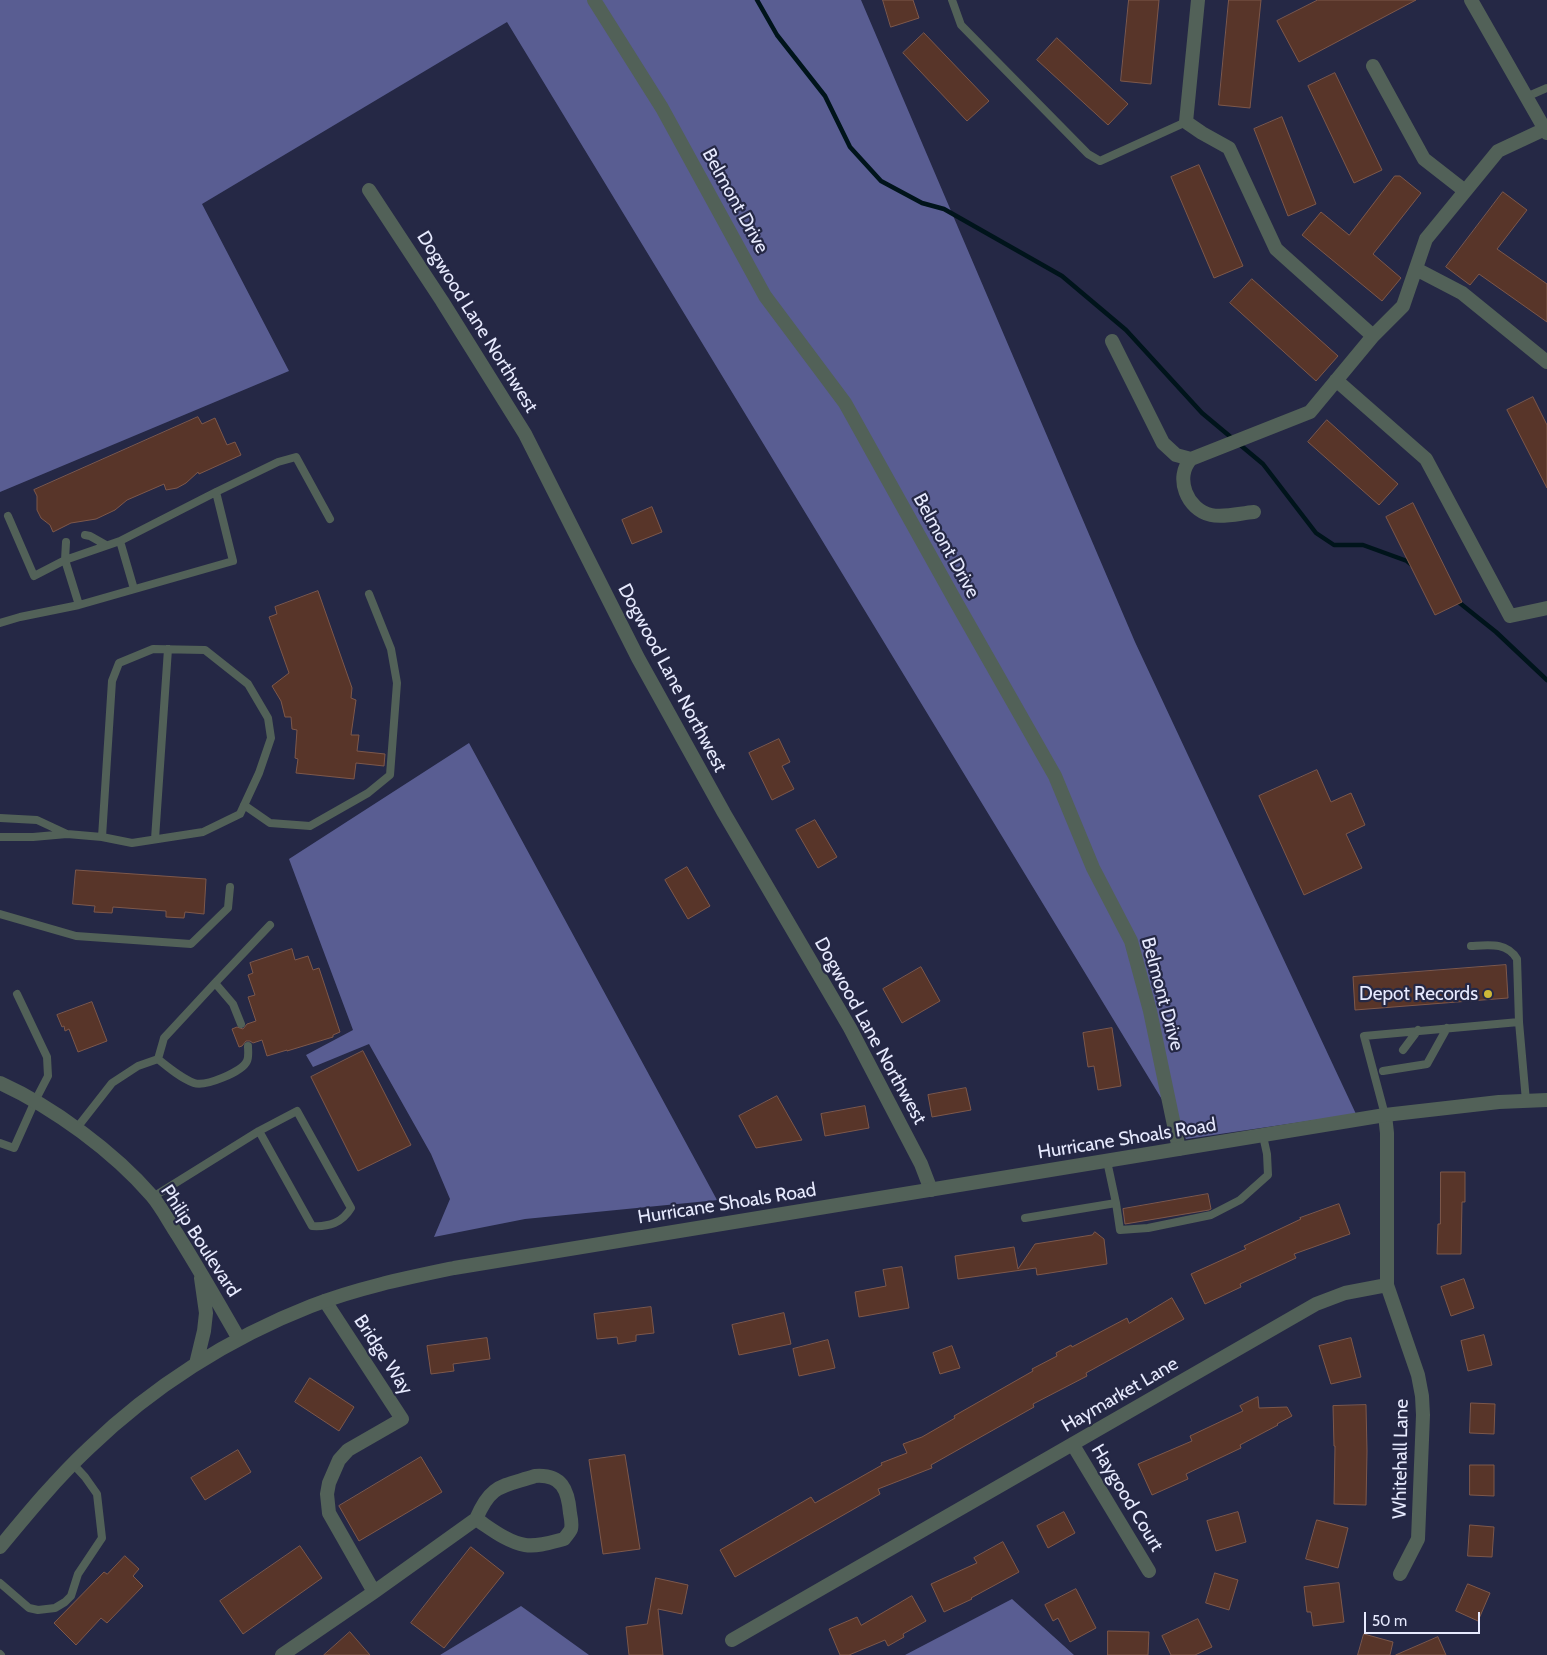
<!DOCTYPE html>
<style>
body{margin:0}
#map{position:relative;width:1547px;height:1655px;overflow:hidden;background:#252845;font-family:Cabin,sans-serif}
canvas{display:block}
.scale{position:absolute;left:1364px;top:1612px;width:116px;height:22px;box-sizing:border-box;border:2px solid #e7eafe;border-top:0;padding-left:6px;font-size:15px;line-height:18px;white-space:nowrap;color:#e7eafe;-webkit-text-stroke:4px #252845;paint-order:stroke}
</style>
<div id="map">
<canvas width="1547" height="1655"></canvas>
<div class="scale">50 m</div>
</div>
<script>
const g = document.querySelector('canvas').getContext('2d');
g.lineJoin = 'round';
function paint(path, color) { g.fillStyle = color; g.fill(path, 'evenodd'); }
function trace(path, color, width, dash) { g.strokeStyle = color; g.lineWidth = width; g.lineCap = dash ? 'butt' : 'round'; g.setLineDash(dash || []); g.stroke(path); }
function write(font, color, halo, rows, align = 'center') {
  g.font = font + ' Cabin,sans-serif'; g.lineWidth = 4.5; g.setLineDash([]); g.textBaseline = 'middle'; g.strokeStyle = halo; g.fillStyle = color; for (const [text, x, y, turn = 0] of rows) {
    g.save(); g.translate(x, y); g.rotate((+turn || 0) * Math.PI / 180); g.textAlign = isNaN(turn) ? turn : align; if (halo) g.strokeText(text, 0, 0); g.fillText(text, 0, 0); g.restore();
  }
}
const forest = new Path2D(`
 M0,0H861L1135,642L1356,1114L1186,1139L507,22L202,204L289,371L0,492Z
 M469,743L717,1200H718L525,1219L434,1237L450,1199L431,1154L369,1044L313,1067L306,1055L353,1030L289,859Z
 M1012,1599L1074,1655H905Z
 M521,1606L589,1655H440Z`);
const stream = new Path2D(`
 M757,0L777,35L825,96L850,147L881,181L922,203L944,209L1062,276L1126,330L1202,413L1263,464L1316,533L1334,545H1363L1407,561L1413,566
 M1456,600L1496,632L1547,680`);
const building = new Path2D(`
 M883,0H913L919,18L891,27Z
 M1129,0H1159L1151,84L1121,81Z
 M1229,0H1261L1250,108L1219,105Z
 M1318,0H1416L1299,62L1277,21Z
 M924,33L989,101L967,121L903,53Z
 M1057,38L1128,104L1108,125L1037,60Z
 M1335,73L1382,170L1354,183L1308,86Z
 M1282,117L1316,204L1288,216L1254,129Z
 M1199,165L1243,266L1214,278L1171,177Z
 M1395,176H1400L1421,193L1373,254L1401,278L1382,301L1302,235L1321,212L1349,235Z
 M1503,192L1527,210L1497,249L1547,284V322L1479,274L1470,285L1446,267Z
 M1252,279L1338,356L1316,381L1230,303Z
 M1533,397L1547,425V488L1507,410Z
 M198,417L202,424L215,418L227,445L235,442L241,455L199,474L198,472L186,483L177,488L166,490L164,484L127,500L115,510L96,519L71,523L53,532L50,525L41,518L37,510V496L34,490Z
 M1327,420L1398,484L1379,505L1308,442Z
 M1413,503L1462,602L1435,615L1386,517Z
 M652,507L662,532L632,544L622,520Z
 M318,591L352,688L351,698L356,700L351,735H359L357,751L385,754L384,766L356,763L354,779L296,773L298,759L295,758L297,730L292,729L291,717H285L281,701L272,686L289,673L269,617L277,614L275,607Z
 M779,739L790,762L782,766L794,789L772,800L749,753Z
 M1317,770L1331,802L1351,793L1365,825L1346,834L1362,868L1304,895L1259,796Z
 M815,820L837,857L818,868L796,830Z
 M687,867L710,906L688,919L665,880Z
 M76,870L206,879L204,914L185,912L184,918L166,917V911L113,907L112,913L94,912L95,906L73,904Z
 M292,949L295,960L308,956L313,970L319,968L340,1032L333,1035V1037L287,1051V1050L267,1056L262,1040L253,1043L250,1041H246L242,1046L239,1047L232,1029L237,1027L243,1029L247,1024L256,1021L248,997L255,995L248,975L253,973L250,963Z
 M1506,965L1508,998L1355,1010L1353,977Z
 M921,967L940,1001L902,1023L883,989Z
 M92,1002L107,1041L78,1052L69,1029L65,1031L64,1026L62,1027L57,1015Z
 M1112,1028L1121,1086L1098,1090L1094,1066L1088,1067L1083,1033Z
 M363,1051L411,1145L358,1171L311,1077Z
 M966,1088L971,1110L932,1117L928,1095Z
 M777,1096L802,1140L756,1148L739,1116Z
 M865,1106L869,1128L825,1136L821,1114Z
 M1441,1172H1465V1202H1462L1461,1254H1437L1438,1224H1440Z
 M1208,1194L1211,1209L1209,1210L1125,1224L1123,1209Z
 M1339,1204L1350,1234L1294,1254L1296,1258L1240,1284L1241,1287L1205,1304L1191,1274L1246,1249L1244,1246L1301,1219L1300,1218Z
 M1095,1232L1104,1239L1107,1264L1037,1275L1036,1268L958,1279L955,1256L1014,1247L1018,1269L1035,1244L1092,1235Z
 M902,1267L909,1308L859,1317L855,1292L886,1286L883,1270Z
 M1464,1279L1474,1308L1451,1316L1441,1287Z
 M1172,1298L1184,1319L1086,1373L1087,1376L1033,1404L1034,1407L931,1465L932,1468L878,1489L880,1494L735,1577L720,1550L811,1497L815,1503L882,1465L881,1463L907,1453L903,1444L922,1437L955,1418L954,1416L1033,1371L1032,1369L1057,1356L1056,1353L1071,1345L1072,1347L1127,1318L1129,1323Z
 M651,1307L654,1333L636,1335V1341L618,1344L617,1337L597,1339L594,1314Z
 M784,1313L791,1344L739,1355L732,1325Z
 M1484,1335L1492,1365L1468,1371L1461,1341Z
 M487,1338L490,1359L453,1364L454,1371L431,1374L427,1346Z
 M1351,1338L1361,1377L1331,1384L1319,1346Z
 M828,1340L835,1368L799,1376L793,1349Z
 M952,1346L960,1368L940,1374L933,1353Z
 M310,1378L354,1407L339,1431L295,1402Z
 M1258,1397L1259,1408L1287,1407L1292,1416L1277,1424L1278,1425L1240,1445L1241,1448L1186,1474L1188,1479L1152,1495L1138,1464L1192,1441L1190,1436L1243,1411L1240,1406Z
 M1471,1403L1495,1404L1494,1434L1470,1433Z
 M1366,1405L1367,1451L1366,1505L1334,1504L1335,1446H1334L1333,1406Z
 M238,1450L251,1472L205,1500L191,1478Z
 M625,1455L640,1549L603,1554L589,1460Z
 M421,1457L442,1492L359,1541L339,1506Z
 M1470,1465H1494V1496L1470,1495Z
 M1064,1512L1075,1533L1048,1548L1037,1526Z
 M1238,1512L1246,1542L1216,1551L1207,1521Z
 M1317,1520L1348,1528L1338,1568L1306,1559Z
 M1470,1525L1494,1527L1492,1557L1468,1556Z
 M1003,1542L1019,1572L971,1598L972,1599L944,1612L931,1584L977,1563L974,1558Z
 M300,1546L322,1578L243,1634L220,1601Z
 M471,1547L504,1573L444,1648L411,1623Z
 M125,1556L139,1569L133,1576L143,1586L107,1623L101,1618L76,1645L54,1623L104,1572L107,1574Z
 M1215,1573L1238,1580L1229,1610L1206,1603Z
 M656,1578L688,1585L682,1614L658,1609L663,1655H629L626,1627L647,1624Z
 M1339,1583L1344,1622L1313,1626L1311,1612H1307L1304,1587Z
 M1468,1584L1490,1593L1478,1621L1456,1611Z
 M1076,1589L1096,1628L1070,1642L1058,1618L1053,1621L1045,1605Z
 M912,1596L926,1621L903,1634L904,1637L888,1646L885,1640L849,1655H840L829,1629L857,1617L861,1625Z
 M1198,1619L1212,1647L1195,1655H1171L1162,1636Z
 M1108,1631L1149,1632L1148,1655H1108Z
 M350,1632L370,1655H324Z
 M1364,1634L1393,1642L1390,1655H1358Z
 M1438,1637L1446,1655H1396Z`);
const service = new Path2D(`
 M952,0L961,25L1088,154L1100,161L1186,122
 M1526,97L1547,88
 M216,492L278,462L296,457L330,519
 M8,516L34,576L65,560L66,542
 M85,535L90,536L106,545
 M120,541L134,589
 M0,623L20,617L79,605L233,561L216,492L120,541L65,560L79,605
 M244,805L270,823L310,826L368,793L390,775L397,683L391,649L369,594
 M0,818L37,820L67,834
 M0,837H33L67,834L102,837L132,843L203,832L240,814L259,773L271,738L268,718L248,684L205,650L153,649L119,663L112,681L102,837
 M155,839L168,649
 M0,914L76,936L191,944L228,908L230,887
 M1471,946C1489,945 1507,942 1517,959L1519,1022
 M215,983L270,925
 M1403,1050L1418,1030
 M158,1059L164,1038L215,983L233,1004L241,1024
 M1383,1071L1427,1064L1447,1028
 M1385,1115L1364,1036L1519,1022L1526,1101
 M76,1129L112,1083L138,1066L158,1059C169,1068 181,1078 194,1083C205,1087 242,1072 247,1061C249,1057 248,1050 248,1046
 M0,1143L14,1148L35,1101L48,1076L47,1057L17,994
 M153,1197L259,1131L297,1111L351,1208C342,1223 329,1227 312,1226L259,1131
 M1116,1203L1120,1230L1148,1228L1211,1215L1240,1200L1268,1175L1267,1154L1263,1136
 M1025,1218L1116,1203L1107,1161
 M0,1583L29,1608L38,1610L55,1608L65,1602L71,1596L78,1574L102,1538L97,1494L85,1477L73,1464
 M0,1654L1,1655`);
const minor = new Path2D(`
 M594,0L662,108L765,296L845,403L956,602L1055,776L1093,868L1131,941L1150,1011L1179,1149
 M1198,0L1186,122L1202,133L1229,148L1276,249L1373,336
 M1471,0L1547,133
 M1373,66L1424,159L1465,191
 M369,190L442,301L525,434L638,658L724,813L850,1028L921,1164L931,1190
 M1416,269L1462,293L1547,362
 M1112,341L1163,443L1176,455L1191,459
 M1336,380L1426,459L1510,616L1547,608
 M1254,512C1241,513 1224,518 1211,515C1187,510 1174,477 1191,459L1310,412L1373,336L1403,306L1426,239L1498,151L1545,129
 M1385,1115L1387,1133V1285L1418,1375L1422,1396L1423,1415L1418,1539L1400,1574
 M325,1301L402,1419L348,1450L339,1460L329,1483L327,1494L329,1513L374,1592
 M1073,1445L1149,1571
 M535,1476C562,1474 568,1490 570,1513C571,1518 572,1525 571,1529C570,1532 566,1536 564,1539C552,1542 538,1547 525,1545C507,1542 490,1528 476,1519C491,1484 501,1487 535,1476Z
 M732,1640L1316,1304L1345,1293L1387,1285
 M282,1655L374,1592L476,1519`);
const tertiary = new Path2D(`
 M0,1083C53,1107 114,1152 152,1196C162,1208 169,1222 177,1234C199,1269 219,1304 239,1339
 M196,1364L204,1331L206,1313L201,1278
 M0,1547C28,1513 57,1478 89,1448C152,1387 229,1338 311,1306C357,1288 406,1278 454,1268L1385,1115L1499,1102L1547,1100`);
const markers = [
 [1488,994,5,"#ceb837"]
];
const streetNames = [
 ["Belmont Drive",735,201,61],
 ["Dogwood Lane Northwest",477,322,58],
 ["Belmont Drive",946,546,61],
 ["Dogwood Lane Northwest",672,678,62],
 ["Belmont Drive",1162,994,75],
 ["Dogwood Lane Northwest",870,1031,61],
 ["Hurricane Shoals Road",1127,1139,-9],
 ["Hurricane Shoals Road",727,1204,-9],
 ["Philip Boulevard",200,1241,57],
 ["Bridge Way",383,1355,57],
 ["Haymarket Lane",1120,1395,-30],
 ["Whitehall Lane",1401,1459,-89],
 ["Haygood Court",1127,1498,59]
];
const poiNames = [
 ["Depot Records",1478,994]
];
paint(forest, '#595d92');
trace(stream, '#00141b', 4.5);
paint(building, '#583529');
trace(building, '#7d584b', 1);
trace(service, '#526158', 8);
trace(minor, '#526158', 14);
trace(tertiary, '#526158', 14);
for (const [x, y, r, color] of markers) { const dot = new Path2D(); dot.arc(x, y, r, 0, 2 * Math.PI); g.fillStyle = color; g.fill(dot); trace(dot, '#252845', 2); }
write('19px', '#e7eafe', '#252845', streetNames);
write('19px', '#e7eafe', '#252845', poiNames, 'right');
</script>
